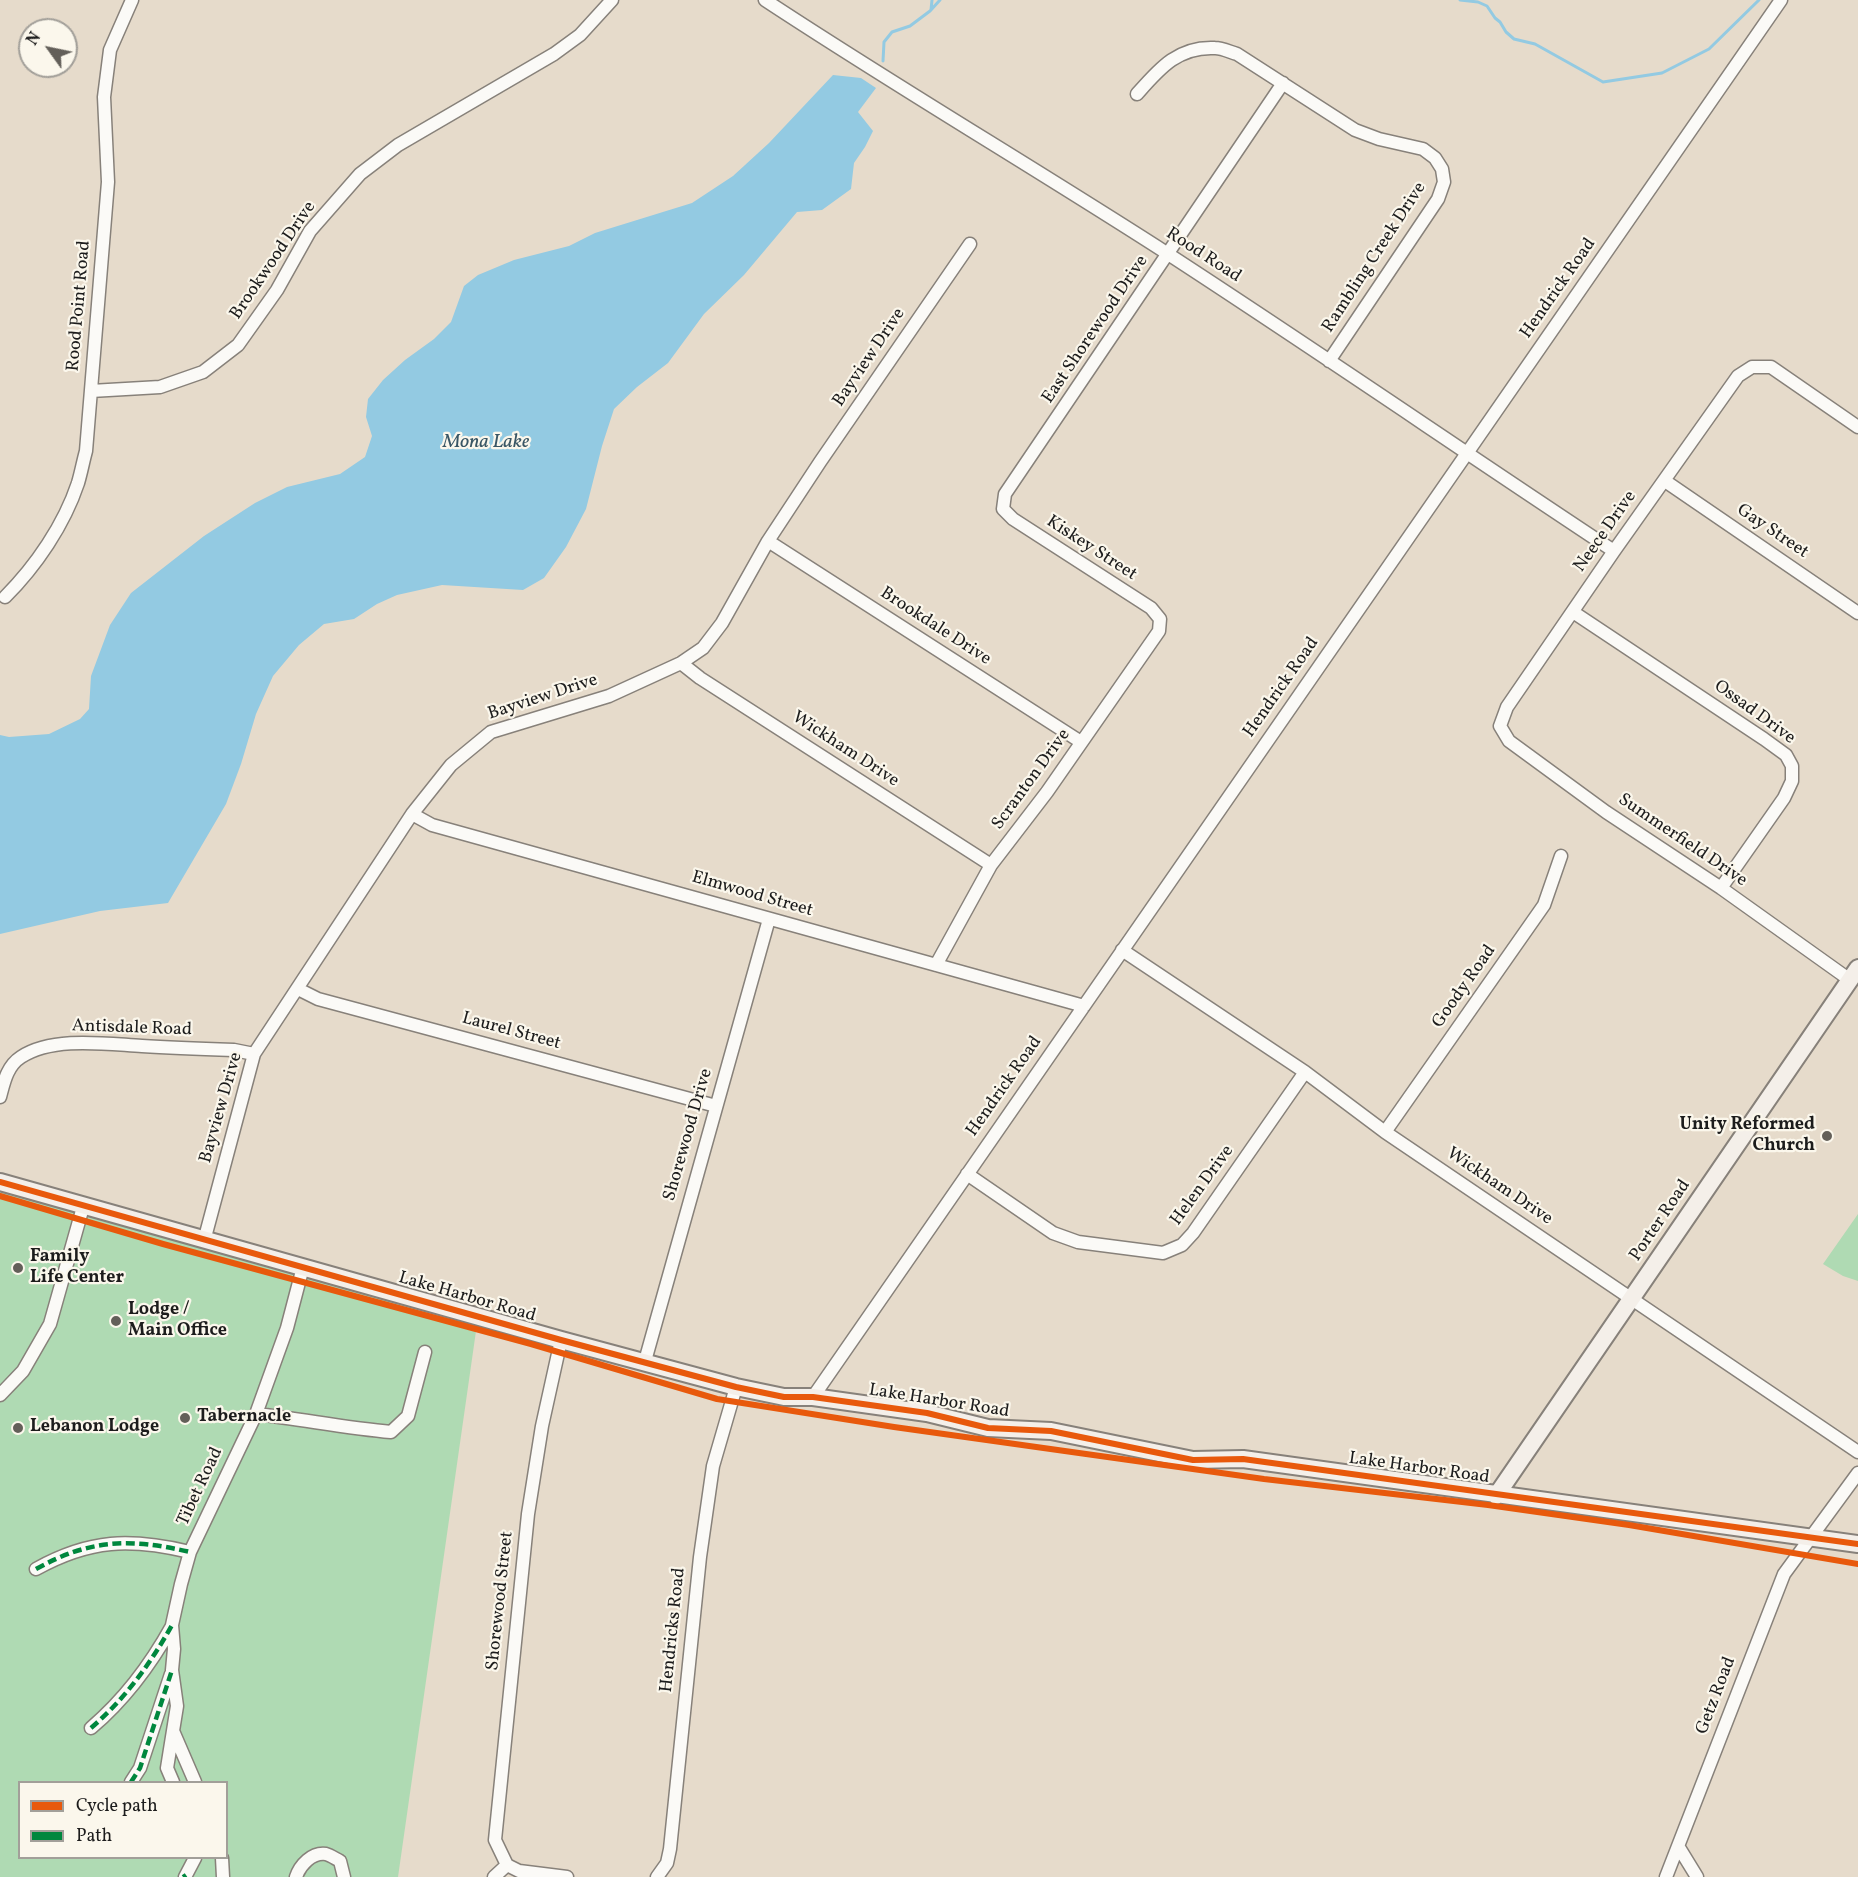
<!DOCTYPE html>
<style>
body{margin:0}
#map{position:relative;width:1858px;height:1877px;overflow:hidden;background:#e6dbcb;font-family:Vollkorn,serif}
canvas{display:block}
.legend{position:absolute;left:18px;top:1781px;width:210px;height:78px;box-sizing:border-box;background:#fbf7ec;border:2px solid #a29f99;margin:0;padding:8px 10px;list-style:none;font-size:18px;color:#1c1c1c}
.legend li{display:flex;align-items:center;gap:12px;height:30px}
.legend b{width:30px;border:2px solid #a29f99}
.north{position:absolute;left:18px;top:18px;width:60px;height:60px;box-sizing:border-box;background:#fbf7ec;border:2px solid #a29f99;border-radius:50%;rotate:303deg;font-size:16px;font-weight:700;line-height:24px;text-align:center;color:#1c1c1c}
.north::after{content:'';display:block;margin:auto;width:21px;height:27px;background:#635f59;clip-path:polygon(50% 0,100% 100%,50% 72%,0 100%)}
</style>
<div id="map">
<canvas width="1858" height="1877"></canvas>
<ul class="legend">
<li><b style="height:8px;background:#e8590c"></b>Cycle path</li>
<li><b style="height:8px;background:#00873e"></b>Path</li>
</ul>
<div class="north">N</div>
</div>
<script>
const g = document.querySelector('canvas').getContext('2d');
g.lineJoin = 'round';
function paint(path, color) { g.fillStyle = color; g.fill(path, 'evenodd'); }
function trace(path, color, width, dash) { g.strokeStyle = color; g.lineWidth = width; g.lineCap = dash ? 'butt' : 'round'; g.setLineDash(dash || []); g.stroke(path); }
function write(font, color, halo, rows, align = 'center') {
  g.font = font + ' Vollkorn,serif'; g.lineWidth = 4.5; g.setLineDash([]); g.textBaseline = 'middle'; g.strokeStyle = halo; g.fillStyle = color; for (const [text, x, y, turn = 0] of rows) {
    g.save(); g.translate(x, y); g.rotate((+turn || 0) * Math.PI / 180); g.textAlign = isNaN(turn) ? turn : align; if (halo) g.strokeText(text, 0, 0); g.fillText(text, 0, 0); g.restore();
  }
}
const green = new Path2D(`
 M0,1182L478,1317L398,1877H0ZM20,1782H226V1858H20Z
 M1858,1214V1281L1843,1276L1823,1264Z`);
const water = new Path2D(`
 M833,75L861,78L876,88L858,112L873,131L865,147L854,163L851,189L822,210L797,212L744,275L704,314L668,363L637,387L614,409L602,446L586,509L566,547L544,578L523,590L442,585L397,595L377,604L354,619L324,624L299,645L273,676L256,714L241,764L226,804L168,903L100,911L0,934V735L9,737L49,734L80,719L89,709L91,676L110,625L131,593L204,536L255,503L287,487L340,474L365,457L372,436L366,417L368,399L383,380L405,360L434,339L451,322L464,286L478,275L514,260L569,246L595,233L692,203L733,176L769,143Z`);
const stream = new Path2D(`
 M1460,0L1478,2L1487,6L1495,18L1500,22L1506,32L1514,39L1535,44L1603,82L1662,73L1709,49L1759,0
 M931,10L932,0
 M883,61L884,42L892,32L910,26L930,11L940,0`);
const street = new Path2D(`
 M765,0C897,87 1033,167 1165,252C1316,350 1464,452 1614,551
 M1137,94C1159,69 1178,46 1215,48C1222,48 1230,52 1237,54L1355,130L1379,139L1423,149L1435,158L1442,169L1444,182L1438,199L1329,361
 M91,391L160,387L203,372L238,345L277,290L310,231L360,174L398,145L554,54L580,35L612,0
 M1665,481L1858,613
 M768,541L1081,742
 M5,597C36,566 64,525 78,483C81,473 83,462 86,451L108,182L104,97L110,50L132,0
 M1573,612L1764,739L1786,755L1792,766V781L1784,798L1721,888
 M681,663L700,678L991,865
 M412,814L432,825L1084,1006
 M1122,950L1305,1072L1385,1132L1858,1452
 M936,965L991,865L1047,792L1159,631L1160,619L1151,608L1013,519L1003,509L1005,494L1283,83
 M1850,980L1721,888L1606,812L1509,741L1500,726L1507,707L1614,551L1738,376L1752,367H1771L1858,427
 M298,989L318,999L716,1106
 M0,1097C4,1082 7,1066 21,1057C53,1036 106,1044 142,1046C173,1048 203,1049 234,1050L254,1054
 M1385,1132L1544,905L1561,856
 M967,1174L1053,1233L1078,1242L1163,1253L1182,1245L1193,1233L1305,1072
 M204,1241L254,1054L412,814L451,765L491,732L609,696L681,663L703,648L722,623L768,541L820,462L970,244
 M645,1361L769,919
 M0,1395L23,1371L50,1324L83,1207
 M813,1397L1781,0
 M256,1414C301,1419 346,1428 391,1432L408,1416L425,1352
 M36,1569C90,1539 130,1538 190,1552
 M91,1728C124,1700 151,1664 172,1626
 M173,1731L195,1782
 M131,1782L140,1768L171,1674
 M173,1782L167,1768L177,1706L172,1670L174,1649L172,1625L181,1584L190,1552L256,1414L287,1328L303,1267
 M1678,1846L1697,1877
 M222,1858L223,1877
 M507,1865L495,1840L528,1514L542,1426L561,1340
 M507,1865L519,1871L567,1877
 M185,1877L195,1858
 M296,1877C300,1865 312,1852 326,1854C330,1855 336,1859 340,1861L344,1877
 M494,1877L507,1865
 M657,1877L667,1863L670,1849L700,1557L713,1466L736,1387
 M1666,1877L1784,1574L1858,1473`);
const secondary = new Path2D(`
 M0,1182L561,1340L736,1387L784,1397H813L927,1413L988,1428L1051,1431L1193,1460L1243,1459L1858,1544
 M1496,1496L1858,968`);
const quiet = new Path2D(`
 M36,1569C90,1539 130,1538 190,1552
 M91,1728C125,1699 151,1663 172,1625
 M131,1782L140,1768L172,1670
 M183,1877L186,1875`);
const cycleway = new Path2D(`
 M0,1182L561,1340L736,1387L784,1397H813L927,1413L988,1428L1051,1431L1193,1460L1243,1459L1858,1544
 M0,1196L163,1244L531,1344L717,1399L894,1427L1264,1479L1488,1505L1629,1525L1858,1564`);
const markers = [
 [1827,1136,6,"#635f59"],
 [18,1268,6,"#635f59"],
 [116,1321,6,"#635f59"],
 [185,1418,6,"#635f59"],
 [18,1428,6,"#635f59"]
];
const streetNames = [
 ["Rood Road",1203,256,33],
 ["Rambling Creek Drive",1375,258,-57],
 ["Brookwood Drive",274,261,-56],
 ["Hendrick Road",1559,289,-55],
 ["Rood Point Road",80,306,-85],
 ["East Shorewood Drive",1096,330,-56],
 ["Bayview Drive",870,358,-56],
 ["Neece Drive",1606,532,-55],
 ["Gay Street",1772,532,34],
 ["Kiskey Street",1091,549,33],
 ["Brookdale Drive",935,627,33],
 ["Hendrick Road",1282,688,-55],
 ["Bayview Drive",543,698,-18],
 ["Ossad Drive",1754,713,36],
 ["Wickham Drive",845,750,33],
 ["Scranton Drive",1032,780,-54],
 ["Summerfield Drive",1682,841,34],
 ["Elmwood Street",752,895,16],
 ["Goody Road",1465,987,-55],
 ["Antisdale Road",132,1029,2],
 ["Laurel Street",511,1032,15],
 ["Hendrick Road",1005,1087,-55],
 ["Bayview Drive",222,1108,-74],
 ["Shorewood Drive",689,1135,-74],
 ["Helen Drive",1203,1186,-54],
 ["Wickham Drive",1499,1187,34],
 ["Porter Road",1661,1221,-56],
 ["Lake Harbor Road",467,1298,16],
 ["Lake Harbor Road",939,1402,9],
 ["Lake Harbor Road",1419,1469,8],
 ["Tibet Road",201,1487,-65],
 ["Shorewood Street",501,1601,-84],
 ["Hendricks Road",674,1630,-84],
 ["Getz Road",1717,1696,-69]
];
const poiNames = [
 ["Unity Reformed",1815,1126,"right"],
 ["Church",1815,1147,"right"],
 ["Family",30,1258],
 ["Life Center",30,1279],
 ["Lodge /",128,1311],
 ["Main Office",128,1332],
 ["Tabernacle",197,1418],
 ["Lebanon Lodge",30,1428]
];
const waterNames = [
 ["Mona Lake",486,443]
];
paint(green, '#afdab3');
paint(water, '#93cae2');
trace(stream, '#93cae2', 3);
trace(street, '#87817a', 15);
trace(secondary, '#87817a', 20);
trace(street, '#fbfaf7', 12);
trace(secondary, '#f4efe9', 16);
trace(quiet, '#00873e', 4.5, [9, 4.5]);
trace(cycleway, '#e8590c', 6);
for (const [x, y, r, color] of markers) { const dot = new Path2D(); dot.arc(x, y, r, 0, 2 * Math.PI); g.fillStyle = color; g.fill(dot); trace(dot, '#fbf7ec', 2); }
write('18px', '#1c1c1c', '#fbf7ec', streetNames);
write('bold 18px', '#1c1c1c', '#fbf7ec', poiNames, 'left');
write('italic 20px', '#395665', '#fbf7ec', waterNames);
</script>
